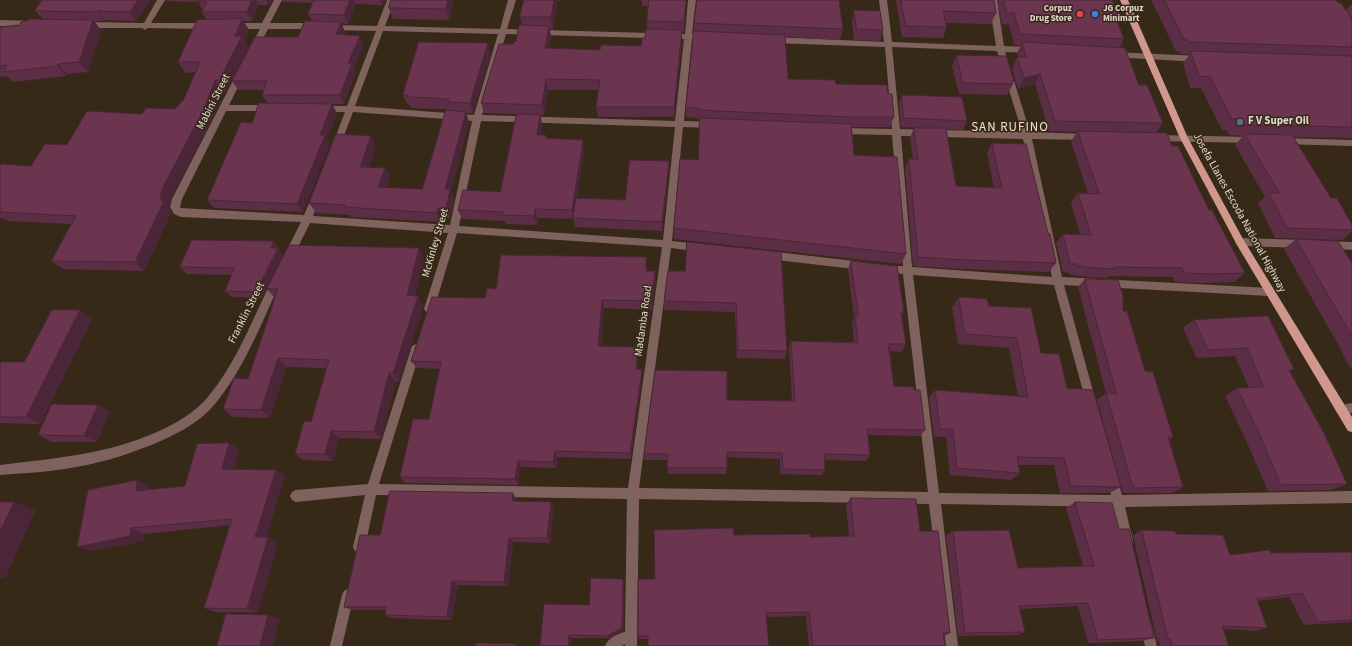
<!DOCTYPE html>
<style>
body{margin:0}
canvas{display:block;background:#362917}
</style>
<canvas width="1352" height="646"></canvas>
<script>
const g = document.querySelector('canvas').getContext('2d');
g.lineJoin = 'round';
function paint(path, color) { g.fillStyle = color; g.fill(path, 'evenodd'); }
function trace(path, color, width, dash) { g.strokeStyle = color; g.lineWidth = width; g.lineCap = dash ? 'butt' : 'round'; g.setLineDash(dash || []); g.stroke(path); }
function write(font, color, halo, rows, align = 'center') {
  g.font = font + ' "Source Sans 3",sans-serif'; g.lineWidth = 3; g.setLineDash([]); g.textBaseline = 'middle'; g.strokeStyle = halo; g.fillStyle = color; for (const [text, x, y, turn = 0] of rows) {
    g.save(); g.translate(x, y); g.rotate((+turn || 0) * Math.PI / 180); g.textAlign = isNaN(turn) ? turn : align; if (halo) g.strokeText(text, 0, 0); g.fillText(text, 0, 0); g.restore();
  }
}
const minor = new Path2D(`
 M157,0H165L151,23H207L211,26L207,29L148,28L145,30L142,28H85L81,25L85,22L144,23Z
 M274,0H282L270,23H315L319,26L315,29H268L257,50H251L250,48L260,29H233L229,26L233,23H262Z
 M387,0H395L385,26L500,29L508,0H516L507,29L685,34L688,0H696L692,34H707L711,37L707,40L692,39L684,121L712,122L716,125L712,128L683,127L672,241L700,244L703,245L705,248L703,251L700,252L671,248L639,488L928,492L903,274L882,272L880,269L882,266H903L892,135L838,134L834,131L838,128L892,129L885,47L773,43L769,40L773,37L884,42L879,0H887L892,42L996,46L989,0H997L1004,46L1032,47L1036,50L1032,53L1005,52L1030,132L1088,134L1092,137L1088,140L1032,139L1062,277L1269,288L1272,289L1274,292L1272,295L1269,296L1064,285L1096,402L1095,405L1091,407L1087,405L1086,402L1054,285L913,275L939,493L1111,495L1106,477L1108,473L1112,472L1116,473L1122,495L1352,491V503L1125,507L1133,541L1131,545L1127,547L1123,545L1121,541L1113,507L941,504L958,646H946L929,504L639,499L637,646H625V644L622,646H605C608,638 617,634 625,632L627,499L376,495L365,547L363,551L359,553L355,551L353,547L365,495L296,502L292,500L290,496L292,492L296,490L368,484L411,349L412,346L416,344L420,346L421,349L379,484L628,488L662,247L457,233L434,309L432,312L429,313L426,312L424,309L448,233L310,223L291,261H285L283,258L301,222L181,217L174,214L170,207L172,199L237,73L241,70L245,73L229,105H271L275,108L271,111H226L182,199L180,208L304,215L313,194L317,191L321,194L313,216L450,225L472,121L353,112L340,146L336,149L332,146L345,112H321L317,109L321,106H347L376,31L331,30L328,29V25L377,26ZM383,31L498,34L474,115L355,106ZM506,34L684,39L675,121L482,115ZM892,47L997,51L1022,132L900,129ZM481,121L675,127L663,240L459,226ZM901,136L1023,139L1052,277L912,267Z
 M0,20L33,21L37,24L33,27L0,26Z
 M1114,52L1200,56L1204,59L1200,62L1111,57L1110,55Z
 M1156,135L1252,137L1256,140L1252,143L1156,141L1152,138Z
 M1282,138L1352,140V146L1282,144L1278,141Z
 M1240,238L1304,240L1307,241L1309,244L1307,247L1304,248L1240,246L1237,245L1235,242L1237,239Z
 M1328,241L1352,242V250L1325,248L1323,245L1325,242Z
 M768,251L863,262L866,263L868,266L866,269L863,270L768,259L765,258L763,255L765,252Z
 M276,277L279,278L281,281C262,322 244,369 215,404C201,421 182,431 163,440C135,452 106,462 76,467C51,472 25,473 0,475V465C56,458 104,455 157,432C175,424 194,413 207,398C236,364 253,318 273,278Z
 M1352,403V413L1340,414L1336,412L1335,409L1336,406Z
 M348,589L352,591L354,595L342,646H330L342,595L344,591Z
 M1147,621L1151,623L1157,646H1145L1141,627L1143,623Z`);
const major = new Path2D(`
 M1120,0H1128L1188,138L1243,239L1352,417V432L1348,431L1237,245L1180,138Z`);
const wall = new Path2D(`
 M42,0H154L150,1L136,21L105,20L104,21H94L101,30L88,72L67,74L66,76L13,82L7,76L0,77V27L20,25L43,19L35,11Z
 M165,0H273L268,5H259L252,21H243L249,30L245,40L249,47L226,91H223L211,121L171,198L169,207L171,213L144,271L63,269L51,261L71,224L8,221L4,219L0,218V164L31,166L67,145L142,114L175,109L184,99L195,72L185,73L178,62L207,20L202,12L203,10L198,2L166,1Z
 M282,0H384L382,5L356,4L348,24L341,23L345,32L344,35L364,45L354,68L356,72L344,104H297L337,113L327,139L330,144L303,212L214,208L207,200L252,123L268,104L262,95L264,90H238L232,81L298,37L312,21L308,14L313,3L283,2Z
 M454,0L449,20L393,19L389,8Z
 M524,0H560V1H557L553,29H550L551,37L549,48L600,50L641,46L645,38L647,29V21L648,6H642V0H686L684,32H682V40L674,117H598L596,107L598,90H548L544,115H540L542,124L541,135L547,138L584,149L577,198L625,200L669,170L662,231L575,227L573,219L538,218L537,225L506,224L505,221L462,219L458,210L500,192L516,114L484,113L481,103L513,44L516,41L522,25L520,17Z
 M896,0H994L996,13L991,24L946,23L947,27L943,38L902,37Z
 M997,0H1112L1120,18L1117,22L1124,39L1119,48L1139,85L1163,123L1156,133L1172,146L1245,273L1234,282L1203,283L1175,282L1173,277L1109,276L1107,278L1075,276L1074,275H1070L1069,273L1063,272L1056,243L1063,234H1080L1071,203L1078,193L1088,194L1071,141L1077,132L1049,131L1035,84L1018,89L1012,68L1017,57H1018L1017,53L1021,45H1014L1009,25L1002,24Z
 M1151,0H1336L1346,10L1352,4V138L1293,137L1331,198L1352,225V232L1342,240L1275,238L1258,203L1265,197L1235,145L1243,136L1230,135L1226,130H1222L1201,88H1190L1183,63L1190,54H1181L1180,51H1176Z
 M854,10L883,30L880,41L854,40L852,22Z
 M694,23L843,29L840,40L785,37L788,79L836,84L888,94L894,117L890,127H851L854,155L906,254L901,264L674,239V228L698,160L700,120H698V118L686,117V108L694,31Z
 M491,54L473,113H466L469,122L451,191L454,199L450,218H443L442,222L351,217L350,215L316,213L309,203L376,146L369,167L385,168L390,178L387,188L422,189L452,111L451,110L440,109L411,108L410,105H408L403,95Z
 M957,55L1014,81L1012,83L1013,84L1007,95L959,94L952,66Z
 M902,95L967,121L963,130L946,129L956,186L994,188L987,153L992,143L1048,233L1056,263L1049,272L961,269L913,266L905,168L909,159H913L910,138L914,128H921L901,127L899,104Z
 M1296,239L1352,263V370L1342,354L1343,353L1284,249Z
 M687,242L787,351L785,359L737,358L735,312L664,310V301L685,271Z
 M279,248L278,249L283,255L262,298L232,297L225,291L232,275L187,274L180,267Z
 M646,257L647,271L656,280L652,310L604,308L601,346L638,355L637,369H642V376L631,459L557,457L556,468L521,467L518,485L405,483L400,477L429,419L440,369L417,368L411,361L485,298L496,289Z
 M424,258L415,296L424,305L399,381H396L381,439L339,438L333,461L303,460L295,454L311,422L327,368L286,367L270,418L233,417L223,409L248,379L275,298L267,289Z
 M851,261L904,312L902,316L906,344L902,352L890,351L894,386L914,390L925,430L920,436L868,435L870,455L866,461L824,460L825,470L822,475L780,474V459L727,457V468L726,474H668V460H644V454L727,400L792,401L789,348L791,341L854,342L852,322L854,317L848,269Z
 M1085,279L1123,311L1145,371L1173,437L1169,440L1183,487L1172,493H1123L1097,400L1106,393L1078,287Z
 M959,297L989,306L1041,353L1067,388L1121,487L1109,493H1060L1054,465H1018L1020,473L1011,480L950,475L946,437H934L929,398L935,390L1018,396L1009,348L958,344L952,307Z
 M92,319L40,424L0,423V362H24Z
 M1194,320L1294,369L1290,372L1347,484L1332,490L1268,491L1245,438L1225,396L1237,388H1249L1235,356L1197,358L1183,328Z
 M98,405L110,412L97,442H52L38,435Z
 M239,449L234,469L276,470L285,476L266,537H268L278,542L258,612H216L204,608L230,525L144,534L143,541L92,551L77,547L150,486L149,490L185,486Z
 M851,498L920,531L950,633L944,636L945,646H809L806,616L766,617L648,639H639L638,636L655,579L734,535L810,537L849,536L846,504Z
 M516,499V501L554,508L550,543L513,542L508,586L458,585L452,620L392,618L385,615V610H352L344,607L380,535Z
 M1075,502L1119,529L1154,638L1142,641L1088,643L1078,606L1020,609L1025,632L1017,635L958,636L946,536L953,531L1018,568L1083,566L1066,508Z
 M1142,530L1176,534L1230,555L1271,553L1352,552V622L1304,625L1289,597L1258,601L1267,628L1254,631L1223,629L1229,646H1160L1159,641H1157L1133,535Z
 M624,583V631L609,638H571V646H540L589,605Z`);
const shadedWall = new Path2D(`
 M138,0H154L150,1L136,21L130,12Z
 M252,0H256L259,5L252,21L247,12Z
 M266,0H273L268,5Z
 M350,0H354L356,4L348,24L344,15Z
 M380,0H384L382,5Z
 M448,0H454L449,20L446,9Z
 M554,0H557V1L553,29L551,17Z
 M686,0L684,32V22Z
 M97,11L105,20L104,21L97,12Z
 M242,19L249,30L245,40L249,47L226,91L219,80Z
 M93,20L101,30L88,72L79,62Z
 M341,22L345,32L340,44L336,34Z
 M549,26L551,37L547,59L545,48Z
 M682,30V40L674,117V107Z
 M360,36L364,45L354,68L356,72L344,104L340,95L348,63Z
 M488,43L491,54L473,113L470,103Z
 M58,64L67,74L66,76L57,66Z
 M1040,74L1035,84L1018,89L1024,78Z
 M546,79L548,90L544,115L542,105Z
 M215,80L223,91L211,121L171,198L169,207L171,213L144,271L135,262L160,197L162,189Z
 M332,104L337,113L327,139L330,144L303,212L297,204L320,135Z
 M466,112L469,122L451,191L454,199L450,218L446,209L445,189Z
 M540,115L542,124L539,144L537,135Z
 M371,136L376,146L366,177L360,167Z
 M583,140L584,149L573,219L572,210Z
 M669,161V170L662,231V222Z
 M385,168L390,178L384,197L378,187Z
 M438,208L443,218L442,222L437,213Z
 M535,209L538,218L537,225L534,216Z
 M274,241L279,248L278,249L283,255L262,298L256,292Z
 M419,248L424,258L413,305L407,295Z
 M646,257L647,265L646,280Z
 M655,271L656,280L652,310L651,301Z
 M418,296L424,305L399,381L393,373Z
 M602,300L604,308L600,354L598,346Z
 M80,310L92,319L40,424L26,417Z
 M637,347L638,355L637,376L636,369Z
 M278,358L286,367L270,418L261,410Z
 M642,369V376L631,459L630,453Z
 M389,373L396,381L381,439L374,432Z
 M98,405L110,412L97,442L84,436Z
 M331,431L339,438L333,461L325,454Z
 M229,443L239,449L233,475L222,469Z
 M555,451L557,457L556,468L553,462Z
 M518,461L521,467L518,485L515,479Z
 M276,470L285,476L265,542L255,537Z
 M137,480L150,486L148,497L136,491Z
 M513,493L516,499L515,506L512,501Z
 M14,502L36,510L5,579L0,578V532Z
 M551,502L554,508L550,543L547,538Z
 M131,528L144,534L143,541L92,551L77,547Z
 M268,537L278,542L258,612L247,609Z
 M509,538L513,542L508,586L504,582Z
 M623,579L624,583V631L609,638L607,636Z
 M452,581L458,585L452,620L447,617Z
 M268,615L280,619L273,646H260Z
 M569,635L571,638V646H568Z`);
const building = new Path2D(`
 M42,0H138L130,12L97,11V12L35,11Z
 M199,0H252L247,12H202L207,2H198Z
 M314,0H350L344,15L308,14Z
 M391,0H448L446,9L389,8Z
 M524,0H554L551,17H520Z
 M649,0H686L684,22L647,21Z
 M697,0H839L843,29L694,23Z
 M901,0H994L996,13L943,11L947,27L906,26Z
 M1004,0H1112L1120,18H1116L1124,39L1020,34L1014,13H1007Z
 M1164,0H1336L1338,3H1341L1352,19V47L1189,42L1188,40H1185Z
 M854,10L880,11L883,30L857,29Z
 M29,19L93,20L79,62L58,64L57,66L4,72L7,65L0,66V27L20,25L21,22L28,21Z
 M242,19L235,36H242L219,80H215L203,111L162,189L160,197L163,203L135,262L51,261L76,216L0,212V164L31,166L45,144L67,145L87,111L142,114L146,108L175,109L184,99L200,62H178L197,20Z
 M305,21L341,22L336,34L360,36L348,63H352L340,95H262L267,81H232L255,37H298Z
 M519,25L549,26L545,48L600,50L601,45L641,46L642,38H645L646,29L682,30L674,107H596L600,80L546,79L542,105L481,103L499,44H513L514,41H516Z
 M694,31L785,35L788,79L835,80L836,84L887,85L888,94H892L894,117H850L698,110V108H686Z
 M419,42L488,43L470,103L448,102L449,100L436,98L407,97L408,95H403Z
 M1022,42L1125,48L1139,85H1147L1163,123L1055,121L1040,74L1024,78L1017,57H1026Z
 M1191,51L1352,56V127L1239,125L1236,119H1232L1210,77L1199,76Z
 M957,55L1006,56L1014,81H1012L1013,84L963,83Z
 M902,95L962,97L967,121L904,118Z
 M259,103L332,104L320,135H325L297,204L207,200L241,122L252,123Z
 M446,110L466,112L445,189H450L446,209L438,208L437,213L345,207V205L309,203L336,134L371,136L360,167L385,168L378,187L422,189Z
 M517,114L540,115L537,135H546V138L583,140L572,210L535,209L534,216L503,215L504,212L458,210L463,190L500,192Z
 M700,118L851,124L854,155L897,157L906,254L674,228L680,159L698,160Z
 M914,128H946L956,186L1002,188L992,143L1026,144L1048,233L1050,234L1056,263L966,260L918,257L909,159H918Z
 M1078,131L1167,133L1172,146H1178L1209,210H1212L1245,273L1213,274L1184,273L1182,268L1114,267L1115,269L1082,267V266H1077V264H1070L1063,234L1091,235L1078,193L1099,194Z
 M1245,134L1292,135L1331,198H1337L1352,225V230L1287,228L1269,193H1279Z
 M630,160L669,161L662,222L573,218L576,198L625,200Z
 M1296,239L1338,241L1352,263V336Z
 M192,240L274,241L271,248H278L256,292L225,291L234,268L180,267Z
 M687,242L781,252L787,351L738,350L736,303L664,301L668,271H685Z
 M289,245L419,248L407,295L418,296L393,373H389L374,432L331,431L325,454H295L304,421L311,422L329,360L278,358L261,410L223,409L234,378L248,379L278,289H267Z
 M501,255L646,257V271H655L651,301L602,300L598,346L637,347L636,369H642L630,453L555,451L553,462L518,461L515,479L400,477L413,419H429L441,362L411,361L432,297L485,298L487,288L496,289Z
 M851,261L897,266L904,312H901L906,344H888L894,386L914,387V390H920L925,430L867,429L870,455L824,454L825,470L783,469L782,453L727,452V468H667L668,454H644L655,370L727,371V400L795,401L791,341L858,343L855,315H858Z
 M1085,279L1118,280L1123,296V311H1127L1145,371L1153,372L1173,437H1168L1183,487L1133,488L1106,393L1116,394Z
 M959,297L987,299L989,306L1031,308L1041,353L1059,354L1067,388L1093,390L1121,487L1071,486L1064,458L1017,457L1020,473L957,468L953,429H940L935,390L1028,397L1017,338L965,334Z
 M52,310H80L26,417H0V362H24Z
 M1268,316L1294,369L1289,370L1324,433L1347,484L1281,485L1258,431L1237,388L1264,387L1247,348L1208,350L1194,320Z
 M52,404L98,405L84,436L38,435Z
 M229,443L222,469L276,470L255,537H268L247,609L204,608L232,519L131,528L130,536L77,547L88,490L137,480L136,491L185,486L197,444Z
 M390,491L513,493L512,501L551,502L547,538H509L504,582L452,581L447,617L385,615L386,607H344L360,535H380Z
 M851,498L916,499L920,531H938L950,633H943L945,646H813L809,612L766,613L769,646H648V636H638V579H655L654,530L733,528L734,535L810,534V537L854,536Z
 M0,502H14L0,532Z
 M1075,502L1112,503L1119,529H1129L1154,638L1098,640L1088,603L1019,606L1025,632L965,633L953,531L1009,530L1018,568L1094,566Z
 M1142,530L1175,531L1176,534L1223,535L1230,555L1269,550L1271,553L1352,552V620L1318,622L1302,593L1257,599L1267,628L1222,626L1229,646H1172L1170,638H1168Z
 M591,578L623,579L622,628L607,636L569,635L568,646H540L544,604L589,605Z
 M226,614L268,615L260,646H217Z
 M476,643L516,644V646H475Z`);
const markers = [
 [1080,14,4,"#e0444e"],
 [1095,14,4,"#3f7fe0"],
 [1240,122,4,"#5c6f8a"]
];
const farPoinames = [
 ["Corpuz",1072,9],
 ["Drug Store",1072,19],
 ["JG Corpuz",1103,9,"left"],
 ["Minimart",1103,19,"left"]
];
const streetNames = [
 ["Mabini Street",214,102,-63],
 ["Josefa Llanes Escoda National Highway",1239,213,61],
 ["McKinley Street",436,243,-74],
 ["Franklin Street",247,313,-63],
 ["Madamba Road",644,321,-82]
];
const poiNames = [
 ["F V Super Oil",1248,122]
];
const quarterNames = [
 ["SAN RUFINO",1010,128]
];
paint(minor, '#7f625d');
paint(major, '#d1978d');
paint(wall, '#5c2e45');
paint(shadedWall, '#4b2538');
paint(building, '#6b3550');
trace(building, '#4b2538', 1);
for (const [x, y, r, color] of markers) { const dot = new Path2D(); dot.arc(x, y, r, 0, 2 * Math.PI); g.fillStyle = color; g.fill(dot); trace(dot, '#362917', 1.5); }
write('bold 9px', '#e1d9ce', '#362917', farPoinames, 'right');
write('11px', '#e1d9ce', '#362917', streetNames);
write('bold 11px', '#e1d9ce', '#362917', poiNames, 'left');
g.letterSpacing = '1px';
write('13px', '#f1e1ca', '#362917', quarterNames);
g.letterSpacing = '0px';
</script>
